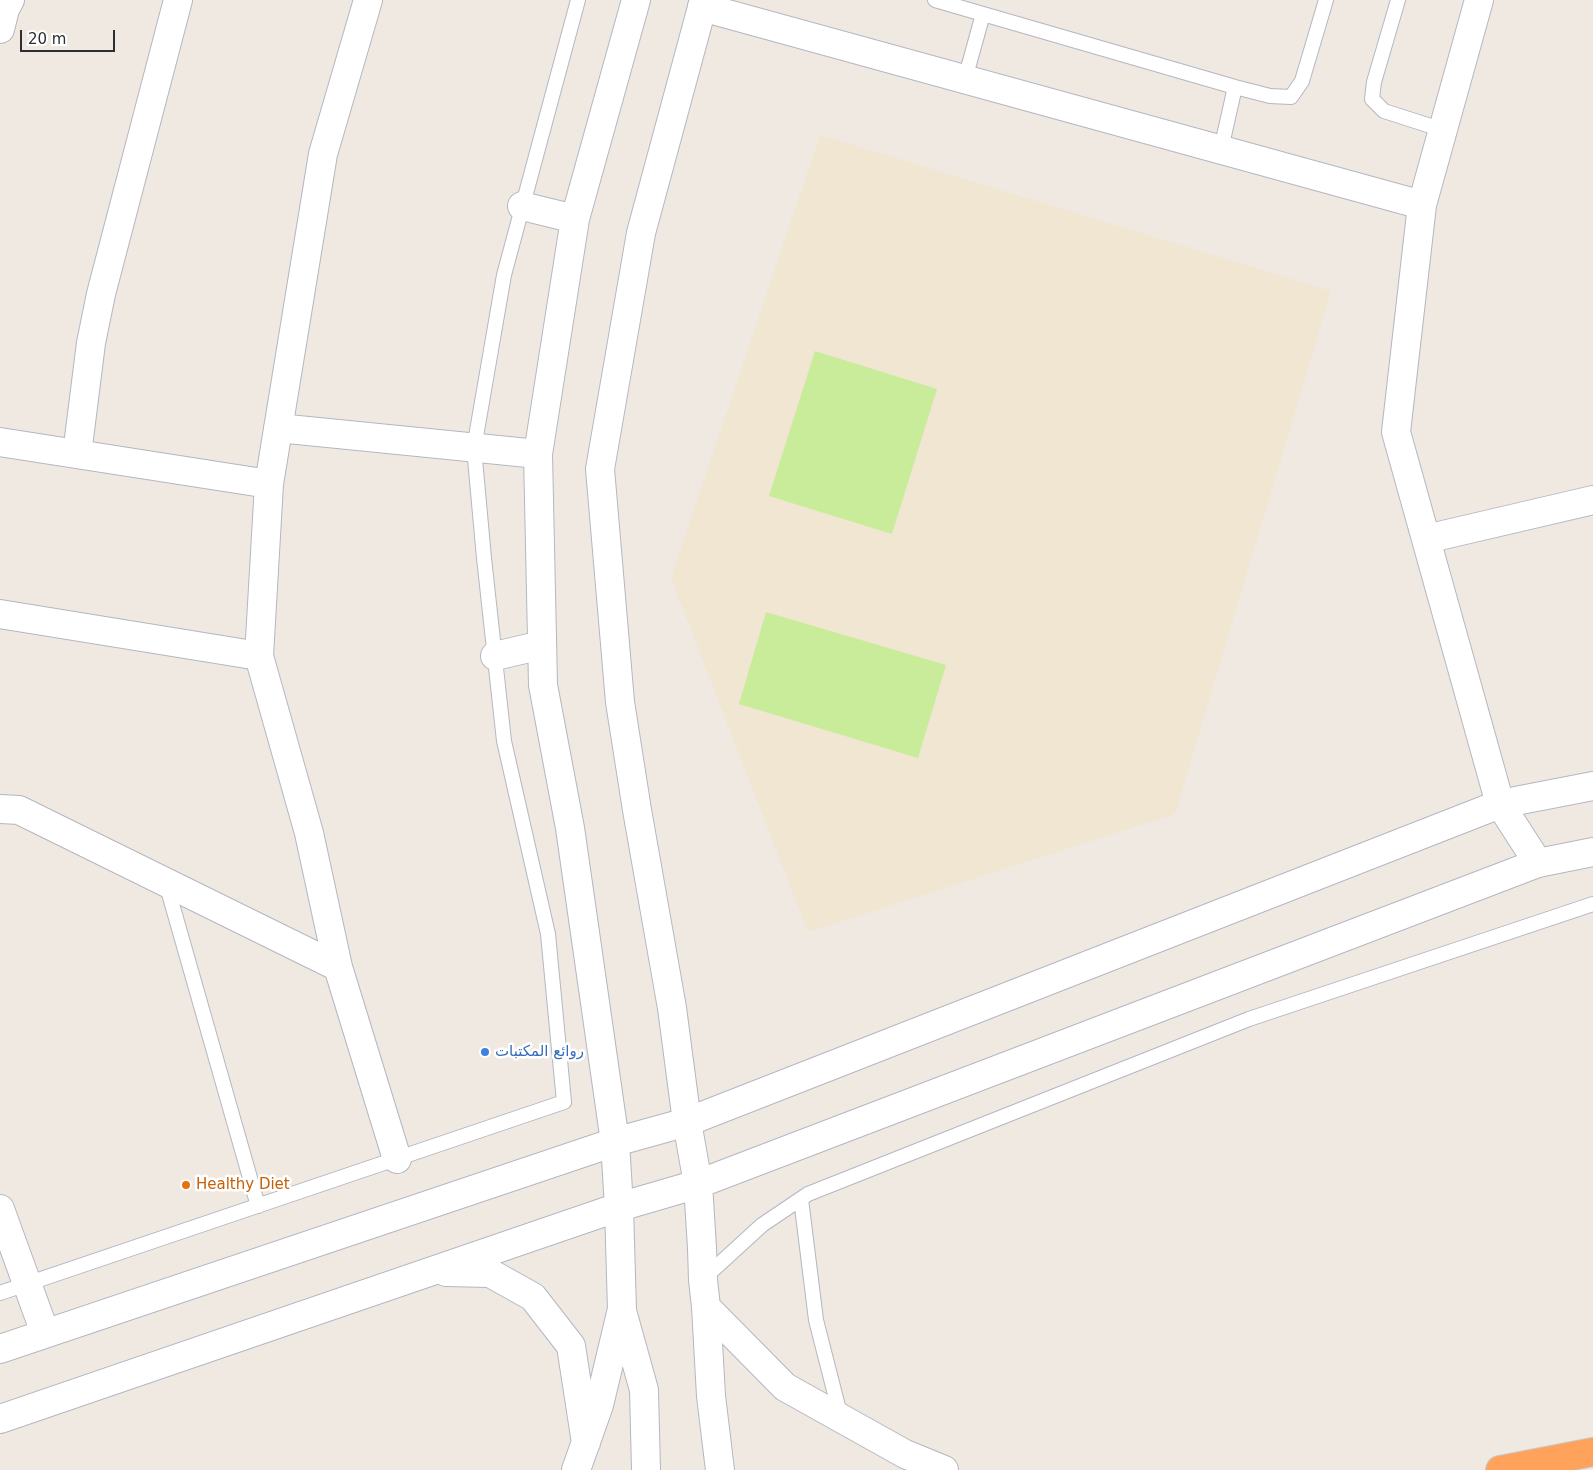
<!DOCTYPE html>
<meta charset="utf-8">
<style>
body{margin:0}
#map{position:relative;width:1593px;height:1470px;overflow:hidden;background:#efe9e1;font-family:"DejaVu Sans",sans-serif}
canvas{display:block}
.scale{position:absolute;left:20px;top:30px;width:95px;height:22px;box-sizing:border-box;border:2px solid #2e2e2e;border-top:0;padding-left:6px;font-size:15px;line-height:18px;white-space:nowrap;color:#2e2e2e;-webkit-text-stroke:4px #fff;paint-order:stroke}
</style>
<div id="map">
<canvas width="1593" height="1470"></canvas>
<div class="scale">20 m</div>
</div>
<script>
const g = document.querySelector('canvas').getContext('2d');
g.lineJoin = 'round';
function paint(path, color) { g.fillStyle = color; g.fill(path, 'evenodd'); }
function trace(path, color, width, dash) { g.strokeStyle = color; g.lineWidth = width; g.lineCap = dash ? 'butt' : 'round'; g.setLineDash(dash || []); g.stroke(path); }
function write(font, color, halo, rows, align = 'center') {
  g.font = font + ' "DejaVu Sans","Noto Naskh Arabic",sans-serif'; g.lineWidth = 5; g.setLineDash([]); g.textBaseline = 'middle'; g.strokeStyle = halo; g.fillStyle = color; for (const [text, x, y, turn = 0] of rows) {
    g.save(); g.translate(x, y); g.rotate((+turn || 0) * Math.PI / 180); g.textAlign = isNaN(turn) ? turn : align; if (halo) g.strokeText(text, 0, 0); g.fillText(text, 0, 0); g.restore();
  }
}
const education = new Path2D(`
 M820,135L1331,291L1175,814L808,932L671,578Z`);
const pitch = new Path2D(`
 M815,351L937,389L892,534L769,496Z
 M766,612L946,665L918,758L739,704Z`);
const lane = new Path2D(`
 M935,0L983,14L965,79
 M1398,0L1374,82L1372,99L1384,111L1443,130
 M983,14L1235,87L1270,96L1291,97L1302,81L1326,0
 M1221,149L1235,87
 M166,883L258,1206
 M801,1199L816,1320L841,1418
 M703,1279L762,1225L808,1194L1249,1019L1593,904
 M0,1293L564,1102L548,934L504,741L484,558L474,448L504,275L578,0`);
const street = new Path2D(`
 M368,0L323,154L269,484L259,656L309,833L338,967L397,1159
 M1479,0L1422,205L1396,432L1500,804L1538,863
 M702,7L1422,205
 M0,29L5,9L10,0
 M278,428L538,454
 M0,442L269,484
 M77,454L91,343L101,294L178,0
 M1426,539L1593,500
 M0,614L259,656
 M0,809L19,810L338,967
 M0,1209L45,1333`);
const secondary = new Path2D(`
 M636,0L575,219L538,454L543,685L570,828L615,1142L619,1207L622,1311L644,1390L646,1470
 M704,0L641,233L600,469L620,702L637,810L672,1008L687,1122L698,1184L702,1248L703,1280L706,1307L711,1396L720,1470
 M522,206L575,219
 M495,656L542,645
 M446,1272L490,1273L533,1297L571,1346L586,1443
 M706,1307L785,1387L905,1454L944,1470
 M0,1349L615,1142L687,1122L1500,804L1593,786
 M0,1419L619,1207L698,1184L1538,863L1593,852
 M576,1470L599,1405L621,1313`);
const highway = new Path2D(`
 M1500,1470L1593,1452`);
const markers = [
 [485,1052,5,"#3f7fe0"],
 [186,1185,5,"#e8710a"]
];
const shopNames = [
 ["روائع المكتبات",495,1052]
];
const foodNames = [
 ["Healthy Diet",196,1185]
];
paint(education, '#f0e6d1');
paint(pitch, '#c9ec9a');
trace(lane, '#b4b7c1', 16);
trace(street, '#b4b7c1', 30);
trace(secondary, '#b4b7c1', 30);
trace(highway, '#c9c9c9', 30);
trace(lane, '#fff', 14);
trace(street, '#fff', 28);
trace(secondary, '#fff', 28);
trace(highway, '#ffa35c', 28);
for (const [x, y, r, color] of markers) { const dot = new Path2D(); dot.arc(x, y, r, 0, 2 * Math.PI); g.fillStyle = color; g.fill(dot); trace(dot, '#fff', 2); }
write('15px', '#366cbe', '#fff', shopNames, 'left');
write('15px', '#c56008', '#fff', foodNames, 'left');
</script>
